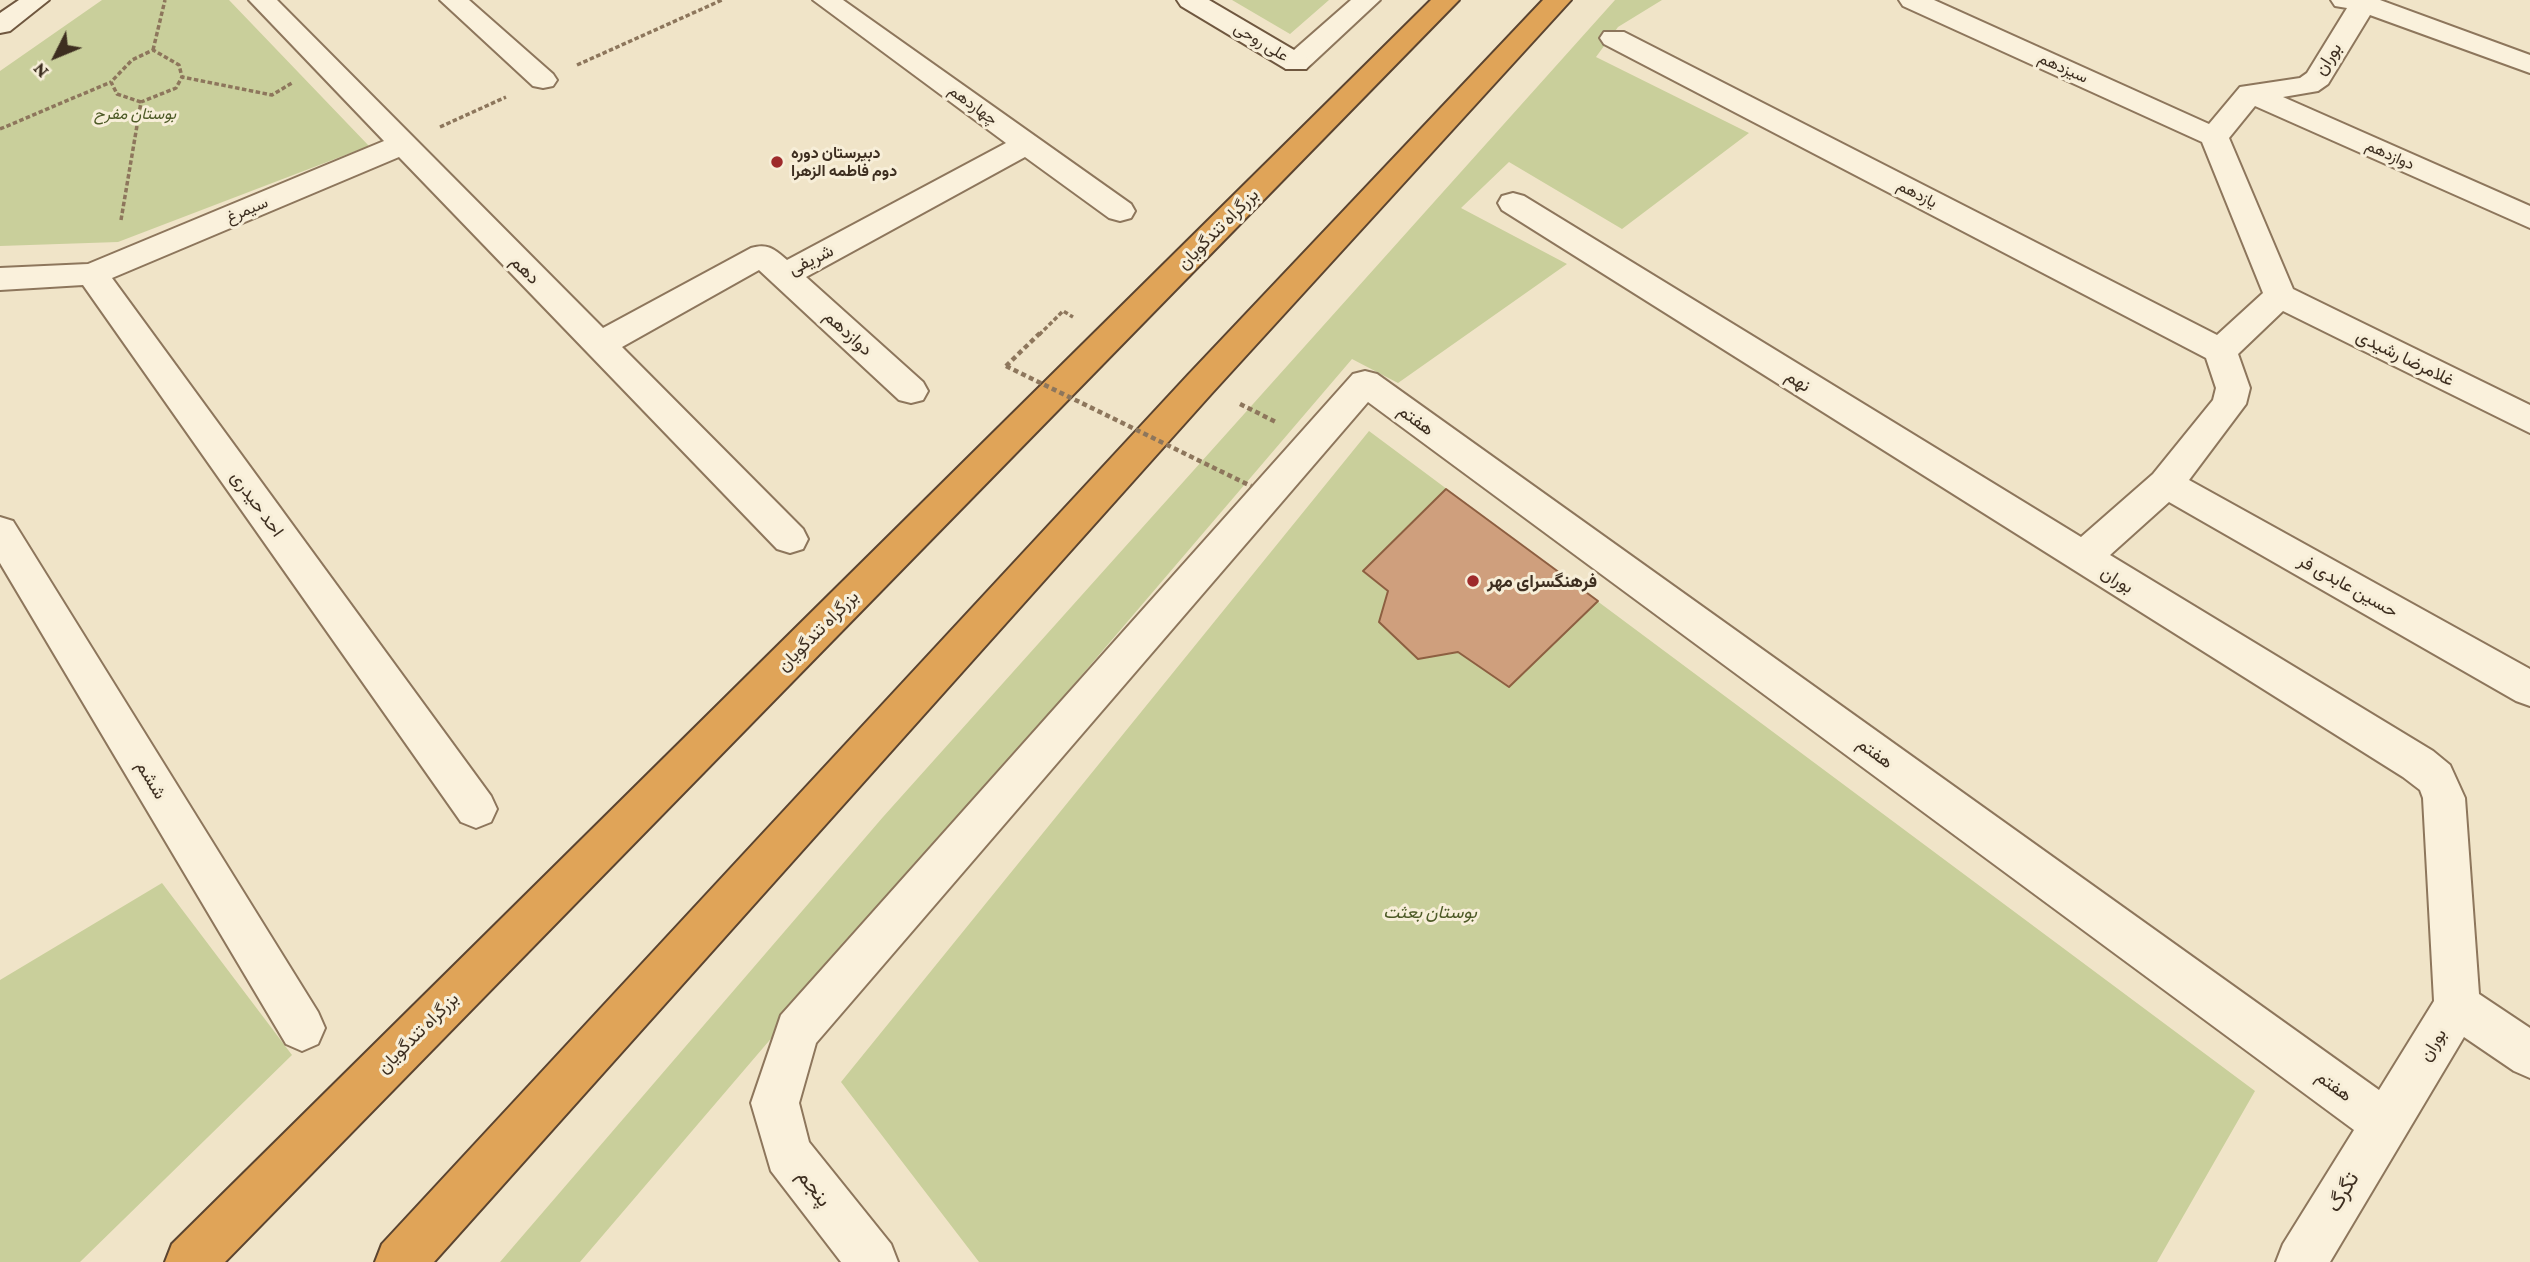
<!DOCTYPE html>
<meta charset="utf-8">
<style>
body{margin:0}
#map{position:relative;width:2530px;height:1262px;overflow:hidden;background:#f0e4c8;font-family:"Crimson Pro",serif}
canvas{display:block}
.north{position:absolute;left:21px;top:21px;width:70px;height:70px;-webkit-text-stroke:5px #f7eed8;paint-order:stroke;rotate:227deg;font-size:19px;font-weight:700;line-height:28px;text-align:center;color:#3d2e20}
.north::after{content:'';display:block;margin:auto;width:24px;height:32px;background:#3d2e20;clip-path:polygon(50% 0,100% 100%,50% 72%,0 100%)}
</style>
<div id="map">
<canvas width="2530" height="1262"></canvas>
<div class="north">N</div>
</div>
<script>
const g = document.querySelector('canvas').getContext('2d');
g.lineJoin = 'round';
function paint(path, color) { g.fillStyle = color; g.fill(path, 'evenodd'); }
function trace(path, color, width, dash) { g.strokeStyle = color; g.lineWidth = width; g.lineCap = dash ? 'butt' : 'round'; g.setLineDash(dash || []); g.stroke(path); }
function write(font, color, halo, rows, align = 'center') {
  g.font = font + ' "Crimson Pro",Vazirmatn,serif'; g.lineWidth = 6; g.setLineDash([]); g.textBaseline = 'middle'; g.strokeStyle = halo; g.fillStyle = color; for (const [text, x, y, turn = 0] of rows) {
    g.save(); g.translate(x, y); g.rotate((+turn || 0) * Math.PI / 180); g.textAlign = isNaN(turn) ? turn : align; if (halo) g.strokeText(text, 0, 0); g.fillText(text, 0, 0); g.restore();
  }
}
const green = new Path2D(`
 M102,0H229L369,146L118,242L0,246V71Z
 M1232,0H1329L1290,34Z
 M1615,0H1662L1618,27L1596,57L1749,133L1622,229L1509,162L1461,208L1567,264L1398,383L1352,359L580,1262H500L883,817Z
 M1369,431L2255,1091L2157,1262H979L841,1082Z
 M162,883L292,1055L80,1262H0V980Z`);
const building = new Path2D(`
 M1446,489L1598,601L1509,687L1458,652L1418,659L1379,622L1388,591L1363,571Z`);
const pathFar1 = new Path2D(`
 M153,50L165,0
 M577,65L722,0
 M141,102L117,94L111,82L132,60L153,50L179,65L182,77
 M440,127L506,97
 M0,129L111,82
 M121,220L141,102L176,88L182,77L272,95L292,83
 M1039,335L1063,311L1073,317`);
const path = new Path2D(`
 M1006,366L1040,333
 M1240,404L1276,422`);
const street = new Path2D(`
 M249,0H277L603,328L751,248C768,243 774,249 787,260L1006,143L813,0H843L1131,204L1135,211L1131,218L1120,221L1109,218L1025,157L806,277L923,382L928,391L923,400L911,403L899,400L759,270L622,347L803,529L808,539L803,549L790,553L777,549L399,157L112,278L491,796L497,809L491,822L476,828L461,822L83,285L0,290V268L88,264L384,141Z
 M440,0H469L553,74L557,80L553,86L543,88L533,86Z
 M1351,0H1380L1306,69H1286L1282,63L1286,57Z
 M1899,0H1934L2209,124L2240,87L2300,78L2307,73L2347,8L2335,6L2331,0H2380L2530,55V73L2370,15L2328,84L2318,91L2283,97L2530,206V228L2255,106L2229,138L2293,289L2530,405V433L2283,311L2238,354L2250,388L2246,404L2189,480L2530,669V706L2516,701L2169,502L2110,555L2433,751L2450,765L2465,798L2479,994L2530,1028V1078L2514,1071L2464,1037L2330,1262H2276L2283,1244L2354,1130L1368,402L816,1043L799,1103L809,1142L891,1244L898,1262H841L771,1171L751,1103L781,1015L1353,374L1365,371L1377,374L2379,1090L2434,1001L2423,798L2420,790L2403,777L1502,210L1498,203L1502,196L1513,193L1524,196L2081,537L2153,474L2213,400L2216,388L2206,358L1604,44L1600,38L1604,32H1624L2217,335L2263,293L2202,142L1903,6Z
 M0,517L13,521L318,1012L325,1028L318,1044L302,1051L286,1044L0,563Z`);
const secondary = new Path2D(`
 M19,0H49L10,31L0,33V13Z
 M1177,0H1209L1306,57L1310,63L1306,69H1286L1181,6Z`);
const highway = new Path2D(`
 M1431,0H1459L225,1262H165L172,1244Z
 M1543,0H1571L1212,393L434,1262H375L382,1244L1188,375Z`);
const pathBridge = new Path2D(`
 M1006,366L1251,486`);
const markers = [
 [777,162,7,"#9e2a2b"],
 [1473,581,7,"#9e2a2b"]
];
const farStreetnames = [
 ["علی روحی",1261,42,31],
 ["سیزدهم",2063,68,24],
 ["چهاردهم",973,105,36],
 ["دوازدهم",2390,155,24],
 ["یازدهم",1917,194,27],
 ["سیمرغ",247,210,-23]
];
const farParknames = [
 ["بوستان مفرح",135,114]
];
const farPoinames = [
 ["دبیرستان دوره",791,153],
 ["دوم فاطمه الزهرا",791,171]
];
const streetNames = [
 ["بوران",2328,59,-57],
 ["بزرگراه تندگویان",1218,229,-45],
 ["شریفی",811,260,-26],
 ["دهم",525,270,45],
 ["دوازدهم",848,333,42],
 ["غلامرضا رشیدی",2405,358,26],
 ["نهم",1798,381,32],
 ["هفتم",1416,420,36],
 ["احد حیدری",257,504,54],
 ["بوران",2117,580,32],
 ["حسین عابدی‌ فر",2348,586,29],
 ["بزرگراه تندگویان",818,631,-45],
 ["هفتم",1875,753,36],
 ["ششم",151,780,59],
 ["بزرگراه تندگویان",418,1033,-45],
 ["بوران",2433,1045,-58],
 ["هفتم",2334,1086,36]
];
const poiNames = [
 ["فرهنگسرای مهر",1487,581]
];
const parkNames = [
 ["بوستان بعثت",1430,912]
];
const nearStreetnames = [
 ["پنجم",814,1188,52],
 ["تگرگ",2343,1192,-59]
];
paint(green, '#c9cf9b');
paint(building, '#cf9f7d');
trace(building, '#8d5f41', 2);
trace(street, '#8d765c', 4);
trace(secondary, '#6f573f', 4);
trace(highway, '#5b4430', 4);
trace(pathFar1, '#8d765c', 3.5, [4.5, 2.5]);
trace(path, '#8d765c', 4.5, [5, 3.5]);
paint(street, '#faf1dc');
paint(secondary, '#faf1dc');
paint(highway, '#e0a458');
trace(pathBridge, '#8d765c', 4.5, [5, 3.5]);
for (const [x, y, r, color] of markers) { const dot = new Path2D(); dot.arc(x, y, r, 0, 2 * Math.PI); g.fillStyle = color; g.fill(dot); trace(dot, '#f7eed8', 2.5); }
write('16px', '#3d2e20', '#f7eed8', farStreetnames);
write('italic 16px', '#4d5a26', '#f7eed8', farParknames);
write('bold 16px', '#3d2e20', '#f7eed8', farPoinames, 'left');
write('18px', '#3d2e20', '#f7eed8', streetNames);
write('bold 18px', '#3d2e20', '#f7eed8', poiNames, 'left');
write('italic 18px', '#4d5a26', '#f7eed8', parkNames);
write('21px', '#3d2e20', '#f7eed8', nearStreetnames);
</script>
